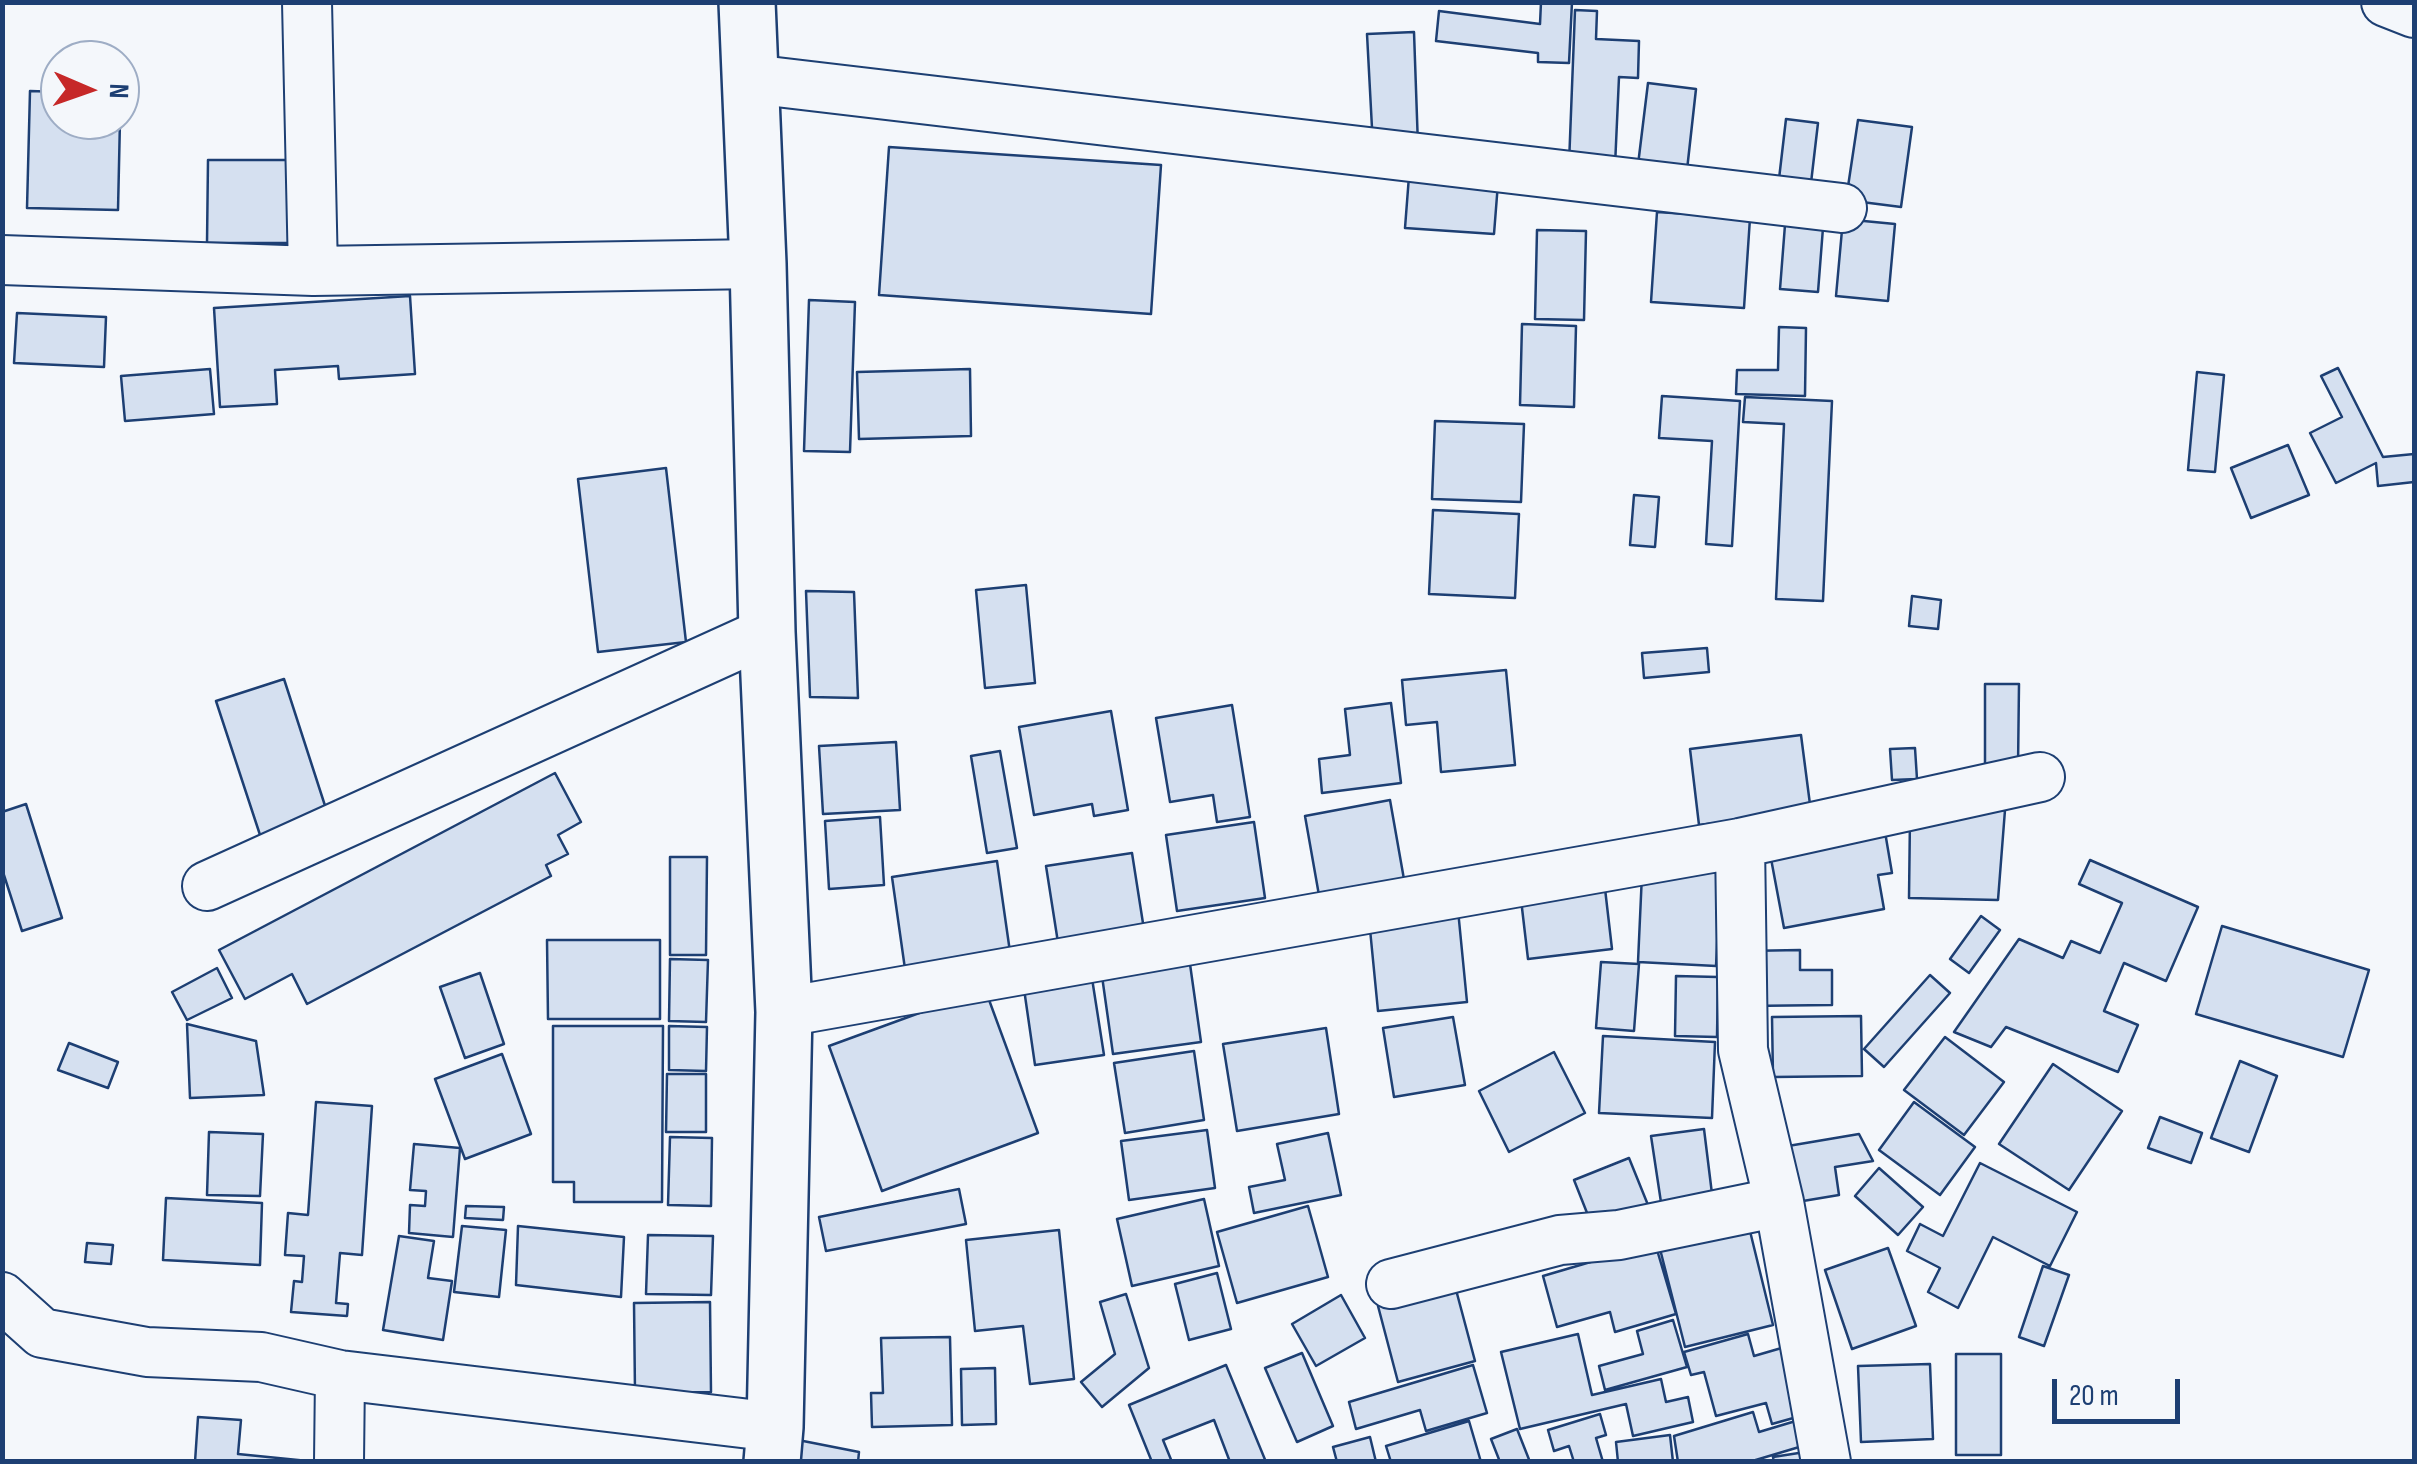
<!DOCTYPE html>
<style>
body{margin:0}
#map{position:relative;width:2417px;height:1464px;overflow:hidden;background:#f4f7fb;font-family:"Sofia Sans Condensed",sans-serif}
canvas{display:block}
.frame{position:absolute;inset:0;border:5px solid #1d3f73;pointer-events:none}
.north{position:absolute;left:40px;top:40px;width:100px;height:100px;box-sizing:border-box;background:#f4f7fb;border:2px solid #9eadc5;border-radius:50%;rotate:92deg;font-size:28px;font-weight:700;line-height:40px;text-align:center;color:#1d3f73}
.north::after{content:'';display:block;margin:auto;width:35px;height:45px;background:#c62828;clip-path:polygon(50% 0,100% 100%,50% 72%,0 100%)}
.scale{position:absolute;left:2052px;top:1379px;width:128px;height:45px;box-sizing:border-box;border:5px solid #1d3f73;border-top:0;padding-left:12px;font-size:30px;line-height:35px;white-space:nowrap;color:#1d3f73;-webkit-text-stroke:8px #f4f7fb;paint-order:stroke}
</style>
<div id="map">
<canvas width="2417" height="1464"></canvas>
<div class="frame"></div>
<div class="north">N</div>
<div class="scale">20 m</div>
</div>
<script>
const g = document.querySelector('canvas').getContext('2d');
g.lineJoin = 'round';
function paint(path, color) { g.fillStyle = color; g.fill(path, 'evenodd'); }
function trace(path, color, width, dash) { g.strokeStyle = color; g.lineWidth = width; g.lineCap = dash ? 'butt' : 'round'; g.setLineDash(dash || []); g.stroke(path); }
const building = new Path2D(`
 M1541,2H1572L1569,63L1538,62V53L1436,41L1439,11L1540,24Z
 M1575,10L1597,11L1596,39L1639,41L1638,78L1619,77L1615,166L1569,164Z
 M1414,32L1418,146L1373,147L1367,34Z
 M1648,83L1696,89L1686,179L1637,173Z
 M30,91L60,92V120H120L118,210L27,208Z
 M1786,119L1818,123L1809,200L1777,196Z
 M1858,120L1912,127L1901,207L1846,200Z
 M889,147L1161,165L1151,314L879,295Z
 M208,160H299L297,243H207Z
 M1409,176L1498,183L1494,234L1405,228Z
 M1657,212L1750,218L1744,308L1651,302Z
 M1786,212L1824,215L1818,292L1780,289Z
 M1843,219L1895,224L1888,301L1836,296Z
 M1537,230L1586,231L1584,320L1535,319Z
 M410,296L415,374L339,379L338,366L275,370L277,404L220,407L214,308Z
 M809,300L855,302L850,452L804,451Z
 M17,313L106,317L104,367L14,363Z
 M1522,324L1576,326L1574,407L1520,405Z
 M1779,327L1806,328L1805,396L1736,394L1737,370H1778Z
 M2338,368L2383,457L2414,454V482L2378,486L2376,463L2336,483L2310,433L2342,417L2321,376Z
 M210,369L214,414L125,421L121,376Z
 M970,369L971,436L859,439L857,372Z
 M2197,372L2224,375L2215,472L2188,470Z
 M1662,396L1740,401L1732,546L1706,544L1712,441L1659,438Z
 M1745,397L1832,401L1823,601L1776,599L1784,424L1743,422Z
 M1435,421L1524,424L1521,502L1432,499Z
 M2288,445L2309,495L2251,518L2231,468Z
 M666,468L686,642L598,652L578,479Z
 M1634,495L1659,497L1655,547L1630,545Z
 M1433,510L1519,514L1515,598L1429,594Z
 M1026,585L1035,683L985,688L976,590Z
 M806,591L854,592L858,698L810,697Z
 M1912,596L1941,600L1938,629L1909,626Z
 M1707,648L1709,672L1644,678L1642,653Z
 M1506,670L1515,765L1441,772L1437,722L1406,725L1402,680Z
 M284,679L329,818L262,841L216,701Z
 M1985,684H2019L2018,768H1985Z
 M1391,703L1401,783L1322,793L1319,759L1350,755L1345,709Z
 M1232,705L1250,817L1217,822L1213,795L1170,802L1156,718Z
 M1111,711L1128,810L1094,816L1092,804L1034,815L1019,727Z
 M1801,735L1811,812L1699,825L1690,749Z
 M896,742L900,810L823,814L819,746Z
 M1915,748L1917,779L1892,780L1890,749Z
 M1000,751L1017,848L987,853L971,756Z
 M555,773L581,822L558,835L568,854L546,865L551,876L307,1004L292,974L245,999L219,950Z
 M1390,800L1405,885L1320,901L1305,816Z
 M26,804L62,918L22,931L2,869V812Z
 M2005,810L1998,900L1909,898L1910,817Z
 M880,817L884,885L829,889L825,821Z
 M1254,822L1265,898L1177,911L1166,835Z
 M1884,826L1892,873L1878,875L1884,909L1784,928L1769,848Z
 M1132,853L1145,936L1059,949L1046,866Z
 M670,857H707L706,955H670Z
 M2090,860L2198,907L2166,981L2124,963L2104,1011L2138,1025L2118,1072L2006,1027L1991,1047L1954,1032L2019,939L2063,958L2071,941L2100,953L2122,903L2079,884Z
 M997,861L1011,959L906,976L892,877Z
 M1721,865L1716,966L1638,962L1642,874Z
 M1604,880L1612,949L1528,959L1520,891Z
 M1458,910L1467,1002L1378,1011L1369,919Z
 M1981,916L2000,930L1969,973L1950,959Z
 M2222,926L2369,970L2343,1057L2196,1014Z
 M547,940H660V1019H548Z
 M1800,950V970H1832V1005L1746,1006L1745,951Z
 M1189,957L1201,1042L1113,1054L1101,969Z
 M670,959L708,960L706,1022L669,1021Z
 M1601,962L1639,964L1634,1031L1596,1028Z
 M217,968L232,998L187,1020L172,992Z
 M1091,972L1104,1055L1035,1065L1023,982Z
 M480,973L504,1044L465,1058L440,987Z
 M1930,975L1950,993L1884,1067L1864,1049Z
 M1676,976L1718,977L1717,1037L1675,1036Z
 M985,989L1038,1133L882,1191L829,1046Z
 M1861,1016L1862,1076L1773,1077L1772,1017Z
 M1453,1017L1465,1085L1394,1097L1383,1028Z
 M187,1024L256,1041L264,1095L190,1098Z
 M553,1026H663L662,1202H574V1182H553Z
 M669,1026L707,1027L706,1071L669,1070Z
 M1326,1028L1339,1114L1237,1131L1223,1044Z
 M1603,1036L1715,1042L1712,1118L1599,1113Z
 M1945,1037L2004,1082L1964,1135L1904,1090Z
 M69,1043L118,1062L108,1088L58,1070Z
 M1194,1051L1204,1120L1125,1133L1114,1063Z
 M1554,1052L1585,1113L1509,1152L1479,1091Z
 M502,1054L531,1134L465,1159L435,1079Z
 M2240,1061L2277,1076L2249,1152L2211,1138Z
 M2053,1064L2122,1111L2069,1190L1999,1144Z
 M667,1074H706V1132H666Z
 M316,1102L372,1106L362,1255L340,1253L336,1303L348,1304L347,1316L291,1312L294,1281L302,1282L304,1256L285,1255L288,1213L308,1215Z
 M1914,1102L1975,1147L1940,1195L1879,1150Z
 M2160,1117L2202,1133L2191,1163L2148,1148Z
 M1704,1129L1713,1202L1662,1209L1651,1136Z
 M1207,1130L1215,1188L1129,1200L1121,1141Z
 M209,1132L263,1134L260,1196L207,1195Z
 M1328,1133L1341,1195L1254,1213L1249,1187L1285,1180L1277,1144Z
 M1859,1134L1873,1161L1835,1167L1839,1195L1797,1202L1788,1146Z
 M670,1137L712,1138L711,1206L668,1205Z
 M414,1144L460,1148L453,1237L409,1233L410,1205L425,1206L426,1191L410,1190Z
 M1629,1158L1648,1205L1593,1228L1574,1180Z
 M1980,1163L2077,1212L2050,1266L1993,1237L1958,1308L1928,1292L1940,1268L1907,1251L1920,1224L1943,1236Z
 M1879,1168L1923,1207L1898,1235L1855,1196Z
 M959,1189L966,1224L826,1251L819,1217Z
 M166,1198L262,1203L260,1265L163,1260Z
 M1204,1199L1219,1266L1132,1286L1117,1219Z
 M466,1206L504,1207L503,1220L465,1218Z
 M1308,1206L1328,1277L1237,1303L1217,1232Z
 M462,1226L506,1230L499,1297L454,1292Z
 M518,1226L624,1237L621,1297L516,1285Z
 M1749,1227L1773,1325L1685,1347L1660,1249Z
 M1059,1230L1074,1379L1030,1384L1023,1326L975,1331L966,1240Z
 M648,1235L713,1236L711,1295L646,1294Z
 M399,1236L434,1241L428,1278L452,1281L443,1340L383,1330Z
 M87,1243L113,1245L111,1264L85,1262Z
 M1655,1243L1676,1314L1615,1332L1610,1312L1557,1327L1543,1276Z
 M1888,1248L1916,1326L1852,1349L1825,1270Z
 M2043,1266L2069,1275L2044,1346L2019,1337Z
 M1217,1273L1231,1329L1189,1340L1175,1284Z
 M1455,1286L1475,1361L1398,1382L1378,1306Z
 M1126,1294L1149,1368L1102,1407L1081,1382L1115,1354L1100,1302Z
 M1341,1295L1365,1338L1316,1366L1292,1324Z
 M710,1302L711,1392L635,1393L634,1303Z
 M1673,1320L1687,1367L1605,1390L1599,1366L1643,1354L1637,1331Z
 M1578,1334L1592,1395L1661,1379L1666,1402L1688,1397L1693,1422L1633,1436L1626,1404L1520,1429L1501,1352Z
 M1748,1334L1754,1356L1785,1347L1804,1415L1772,1424L1766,1403L1716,1416L1704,1372L1691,1375L1684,1352Z
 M950,1337L952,1425L872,1427L871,1393H883L881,1338Z
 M1302,1353L1333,1426L1297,1442L1265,1368Z
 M1956,1354H2001V1455H1956Z
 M1930,1364L1933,1439L1861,1442L1858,1366Z
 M1226,1365L1266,1462H1230L1214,1420L1163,1440L1172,1462H1152L1129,1405Z
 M1473,1365L1487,1413L1426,1431L1420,1410L1356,1429L1349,1402Z
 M995,1368L996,1424L962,1425L961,1369Z
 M1753,1412L1759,1432L1809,1417L1816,1442L1749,1462H1678L1674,1436Z
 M1600,1414L1606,1435L1596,1438L1603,1462H1574L1569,1446L1554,1451L1548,1430Z
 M198,1417L241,1420L238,1454L318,1462H195Z
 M1469,1421L1481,1462H1391L1386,1446Z
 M1517,1429L1530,1462H1500L1491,1439Z
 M1670,1435L1673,1462H1618L1616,1442Z
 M1370,1437L1376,1462H1337L1333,1447Z
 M793,1439L859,1452L858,1462H789Z
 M1818,1450V1462H1774L1773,1457Z`);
const minor = new Path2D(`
 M307,2L313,271
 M2386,2L2414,13
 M751,79L1842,208
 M2,260L313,271L758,264
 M1740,843L1743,1050L1779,1202L1826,1462
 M207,886L767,632
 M784,1012L1740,843L2040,777
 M1391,1284L1560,1240L1619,1235L1779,1202
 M2,1297L42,1333L147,1352L261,1357L340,1375L775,1427
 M339,1462L340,1375`);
const major = new Path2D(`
 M747,2L758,264L767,632L784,1012L775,1427L772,1462`);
paint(building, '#d5e0f0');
trace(building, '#1d3f73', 2.5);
trace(minor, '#1d3f73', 52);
trace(major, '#1d3f73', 60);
trace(minor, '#f4f7fb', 48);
trace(major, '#f4f7fb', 55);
</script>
